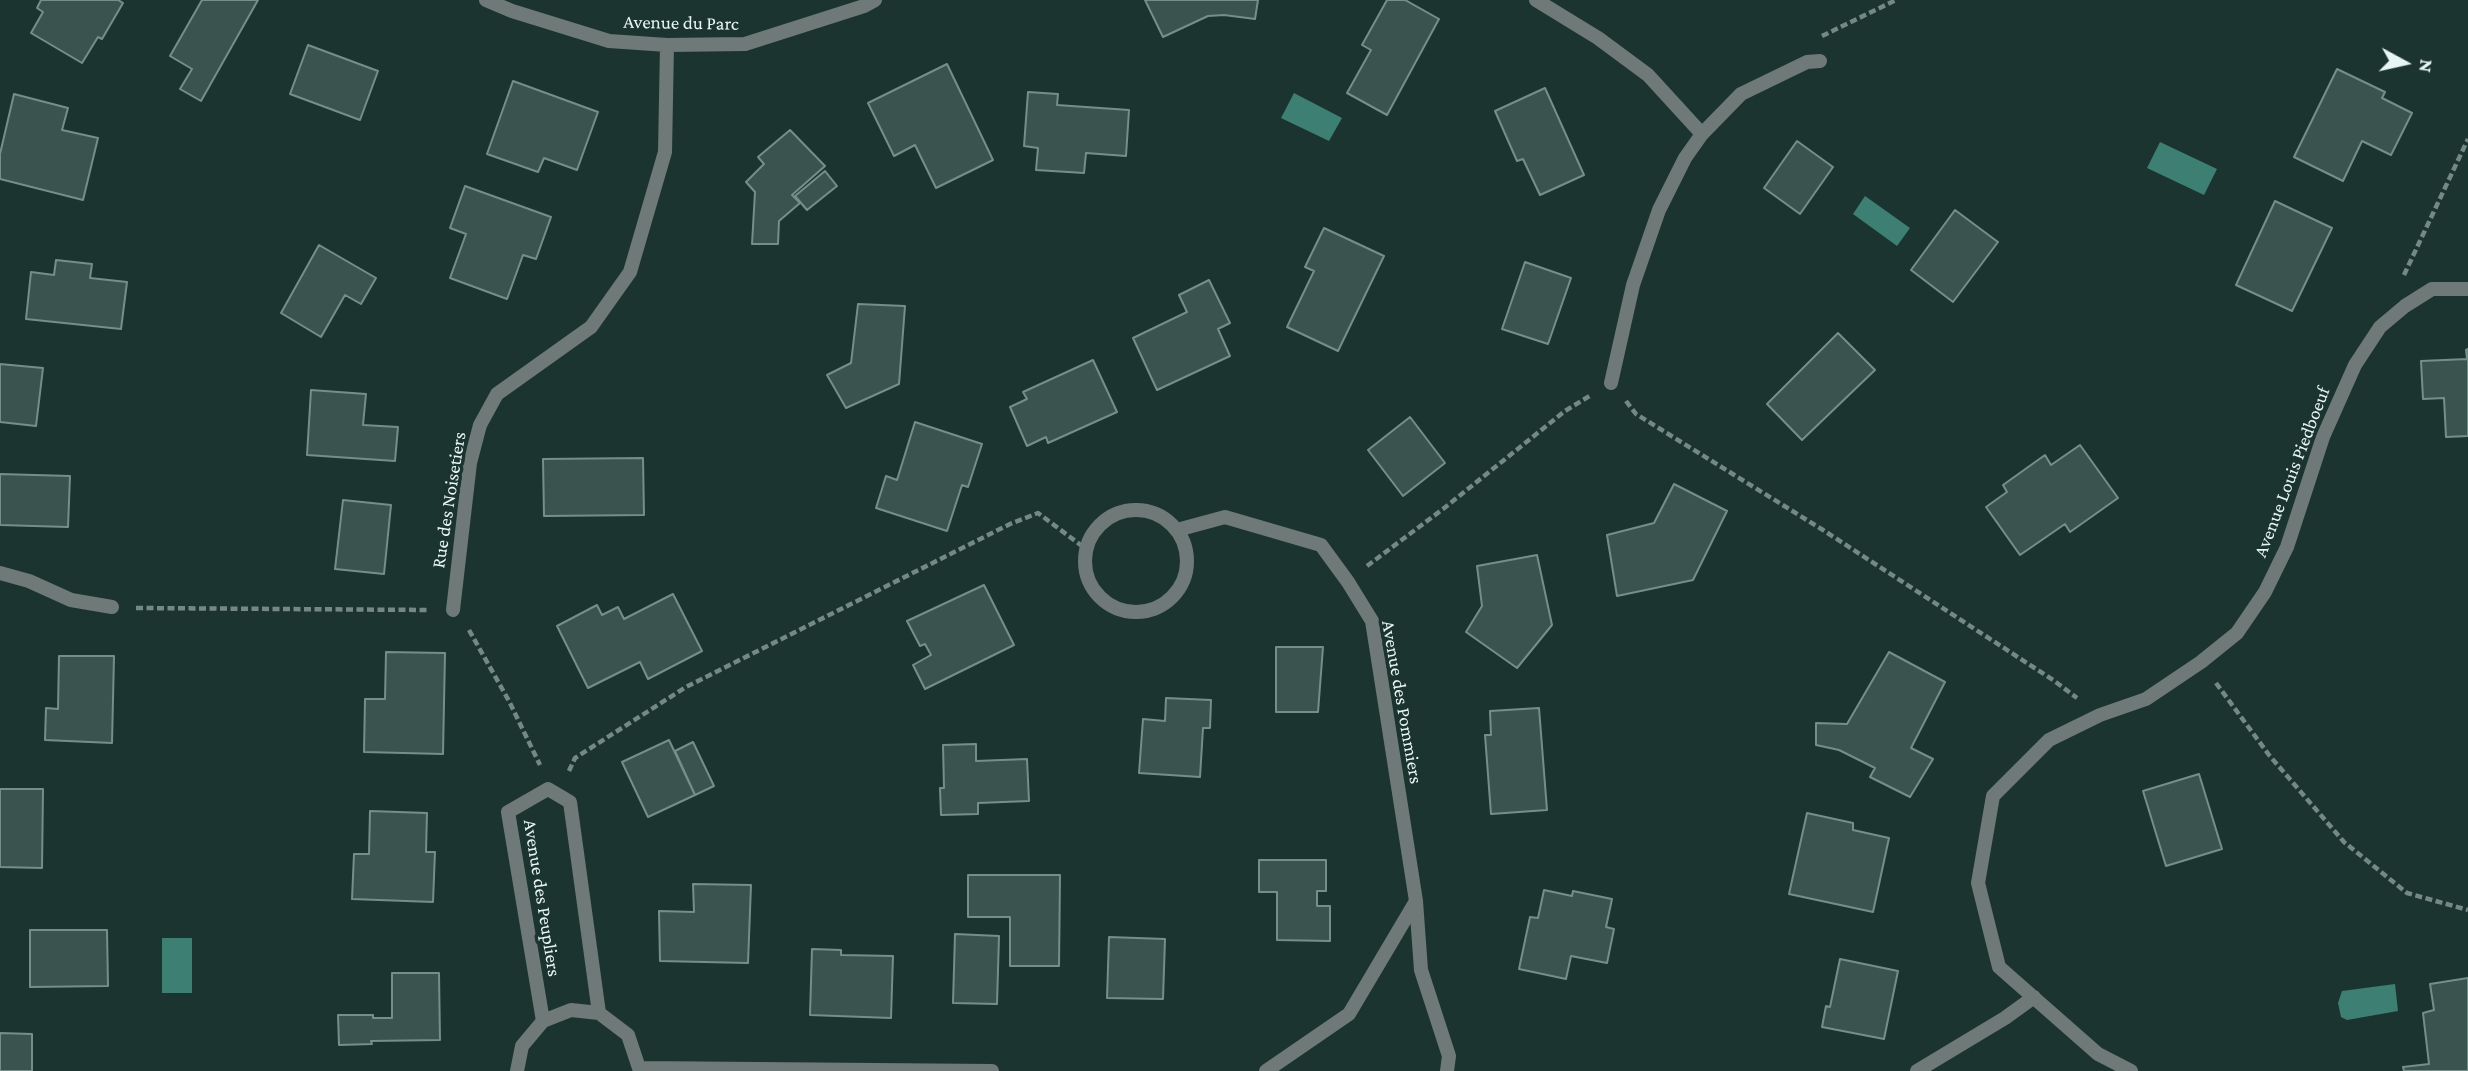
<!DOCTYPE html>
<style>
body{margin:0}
#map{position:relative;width:2468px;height:1071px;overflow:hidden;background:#1c3430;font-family:"Crimson Pro",serif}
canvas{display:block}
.north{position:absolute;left:2370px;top:28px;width:70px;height:70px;-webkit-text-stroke:5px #1c3430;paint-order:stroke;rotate:98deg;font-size:19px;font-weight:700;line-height:28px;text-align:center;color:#e8f6f3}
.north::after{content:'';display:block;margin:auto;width:24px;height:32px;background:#e8f6f3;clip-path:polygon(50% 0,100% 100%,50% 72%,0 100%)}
</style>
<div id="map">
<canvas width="2468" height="1071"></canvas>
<div class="north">N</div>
</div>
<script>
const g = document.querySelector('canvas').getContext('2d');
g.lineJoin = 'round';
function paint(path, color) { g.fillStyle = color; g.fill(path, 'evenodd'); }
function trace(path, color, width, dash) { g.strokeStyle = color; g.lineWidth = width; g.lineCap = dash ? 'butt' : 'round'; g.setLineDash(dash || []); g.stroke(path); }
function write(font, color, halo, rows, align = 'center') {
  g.font = font + ' "Crimson Pro",serif'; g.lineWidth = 7; g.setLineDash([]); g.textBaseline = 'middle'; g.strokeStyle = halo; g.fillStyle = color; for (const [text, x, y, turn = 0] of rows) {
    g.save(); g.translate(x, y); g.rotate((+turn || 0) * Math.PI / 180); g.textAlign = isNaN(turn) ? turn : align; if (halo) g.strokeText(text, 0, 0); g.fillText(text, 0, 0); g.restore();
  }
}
const water = new Path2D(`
 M1294,93L1342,118L1329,141L1281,118Z
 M2160,142L2217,169L2204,195L2147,168Z
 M1865,196L1910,228L1897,246L1853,214Z
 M162,938H192V993H162Z
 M2395,984L2398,1011L2347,1020L2341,1017L2338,1003L2342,991Z`);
const building = new Path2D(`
 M41,0H118L123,3L102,39L98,37L82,63L31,33L43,12L37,8Z
 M202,0H258L201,101L180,89L192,69L170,56Z
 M1145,0H1258L1255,19L1224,15L1208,16L1163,37Z
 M1387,0H1405L1439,19L1387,115L1347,93L1371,50L1362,45Z
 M308,45L378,71L360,120L290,94Z
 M947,64L993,160L936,188L915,145L894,156L868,103Z
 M2337,69L2385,92L2382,98L2412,113L2391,155L2362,141L2343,181L2294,157Z
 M513,81L598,112L577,170L544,158L538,172L487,154Z
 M1545,88L1584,175L1540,195L1523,159L1517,161L1495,111Z
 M1028,92L1058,94L1057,105L1129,110L1126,156L1086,153L1084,173L1036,170L1038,148L1024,146Z
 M14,94L68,108L62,130L98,138L83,200L0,179V154Z
 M790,130L825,166L792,195L800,203L779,221L778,244H752L755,192L746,182L764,164L758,157Z
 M1797,141L1833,167L1800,214L1764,188Z
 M825,171L837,186L807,210L795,196Z
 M465,186L551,217L536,259L523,255L507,299L450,278L466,234L450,228Z
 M2275,201L2332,228L2292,311L2236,285Z
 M1955,210L1998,242L1953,302L1911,270Z
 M1324,228L1384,256L1338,351L1287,327L1314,271L1305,267Z
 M319,245L376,278L361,304L345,295L321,337L281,313Z
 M56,260L92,264L90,278L127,282L121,329L26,319L31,272L54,275Z
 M1525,262L1571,278L1548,344L1502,329Z
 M1209,280L1230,323L1218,329L1230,356L1157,390L1133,338L1187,312L1179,295Z
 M858,304L905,306L899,384L846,408L827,375L851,363Z
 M1838,333L1875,370L1802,440L1767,404Z
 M2468,349V436L2446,437L2444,398L2423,399L2421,361L2467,359L2466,350Z
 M1093,360L1117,412L1048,443L1046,437L1027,446L1010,407L1027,399L1023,392Z
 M0,364L43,368L36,426L0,422Z
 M311,390L366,394L363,425L398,427L395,461L307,455Z
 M1410,417L1445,463L1403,496L1368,450Z
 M915,422L982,444L968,487L962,485L947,531L876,508L886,476L897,480Z
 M2080,445L2118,498L2070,532L2065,524L2020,555L1986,507L2007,492L2003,485L2045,455L2051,465Z
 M643,458L644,515L544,516L543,459Z
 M0,474L70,476L68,527L0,525Z
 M1674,484L1727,511L1693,580L1617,596L1607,535L1654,523Z
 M343,500L391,505L384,574L335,569Z
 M1537,555L1552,625L1517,668L1466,632L1482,606L1477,566Z
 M984,585L1014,645L925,689L913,665L931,655L925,644L920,646L907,621Z
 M673,594L702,651L648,679L640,662L588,688L557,626L597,605L602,615L618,607L624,619Z
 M1276,647H1323L1318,712H1276Z
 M386,652L445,653L443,754L364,752L365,699H385Z
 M1889,652L1945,682L1911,748L1933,759L1910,797L1870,777L1875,768L1839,750L1816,745V723L1847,724Z
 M59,656H114L112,743L45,740L46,708L58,709Z
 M1166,698L1211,700L1210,728H1203L1200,777L1139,773L1143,719L1165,721Z
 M1539,708L1547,810L1491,814L1485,735H1491L1490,711Z
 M669,740L695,795L648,817L622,762Z
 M693,742L714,786L695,795L675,751Z
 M976,744V761L1027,759L1029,801L978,803V814L941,815L940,788H944L943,745Z
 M2199,774L2222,849L2166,866L2143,791Z
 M0,789H43L42,868L0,867Z
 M370,811L427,813L426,852H435L433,902L352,899L354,854H369Z
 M1807,813L1853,823V830L1889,838L1873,912L1789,894Z
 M1259,860H1326V891H1317V906H1330V941L1277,940V892H1259Z
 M968,875H1060L1059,966H1010V917H968Z
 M693,884L751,885L748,963L660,961L659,911L694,912Z
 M1544,890L1572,896L1573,891L1612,899L1606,927L1614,929L1607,963L1571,956L1566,979L1519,969L1530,917L1538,918Z
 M30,930H107L108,986L30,987Z
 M955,934L999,936L997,1004L953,1003Z
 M1109,937L1165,939L1163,999L1107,998Z
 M812,949L841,950V955L893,956L891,1018L810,1015Z
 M1840,959L1898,971L1884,1039L1822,1027L1826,1006L1830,1007Z
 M392,973H439L440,1040L371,1041L372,1044L339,1045L338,1015H373V1018H392Z
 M2468,978V1071H2404L2403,1067L2429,1064L2423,1013L2434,1010L2430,984Z
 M0,1033L32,1034V1071H0Z`);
const path = new Path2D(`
 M1822,36L1896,0
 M2404,275L2468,139
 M1626,401L1636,414L1823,530L2053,680L2077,698
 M1367,566L1443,509L1565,411L1591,395
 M136,608L428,610
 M469,630L509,701L540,765
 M2216,683L2269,755L2344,842L2407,893L2468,910
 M569,771L575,758L686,687L1010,524L1038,513L1086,549`);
const minor = new Path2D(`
 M486,0L512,11L609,41L667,45L745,44L864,6L875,0
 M1536,0L1598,38L1648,75L1702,134
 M1611,383L1633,285L1659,210L1685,158L1702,134L1741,94L1807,62L1820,61
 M1085 561a51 51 0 1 1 102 0a51 51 0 1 1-102 0Z
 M1177,530L1225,517L1321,545L1348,582L1372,621L1416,901L1421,970L1449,1056L1447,1071
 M0,573L29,581L71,600L112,607
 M453,610L470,463L480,425L497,394L591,327L630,272L665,152L667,45
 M543,1021L508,812L548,789L570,802L599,1013
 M640,1068L992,1071
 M517,1071L522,1046L543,1021L571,1010L599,1013L628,1035L640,1071
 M1266,1071L1349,1014L1416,901
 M1917,1071L2005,1018L2034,997
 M2131,1071L2098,1054L1999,967L1978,883L1993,796L2049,740L2100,715L2146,699L2201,662L2237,633L2265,592L2287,547L2323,437L2355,365L2380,327L2405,306L2432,289H2468`);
const streetNames = [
 ["Avenue du Parc",681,23,1],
 ["Avenue Louis Piedboeuf",2292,472,-69],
 ["Rue des Noisetiers",449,500,-81],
 ["Avenue des Pommiers",1402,702,80],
 ["Avenue des Peupliers",542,898,81]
];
paint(water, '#3e7f73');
paint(building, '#3a534e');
trace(building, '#748f89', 2);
trace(path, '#748884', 4.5, [7, 3.5]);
trace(minor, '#6f7a78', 14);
write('19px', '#e8f6f3', '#1c3430', streetNames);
</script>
